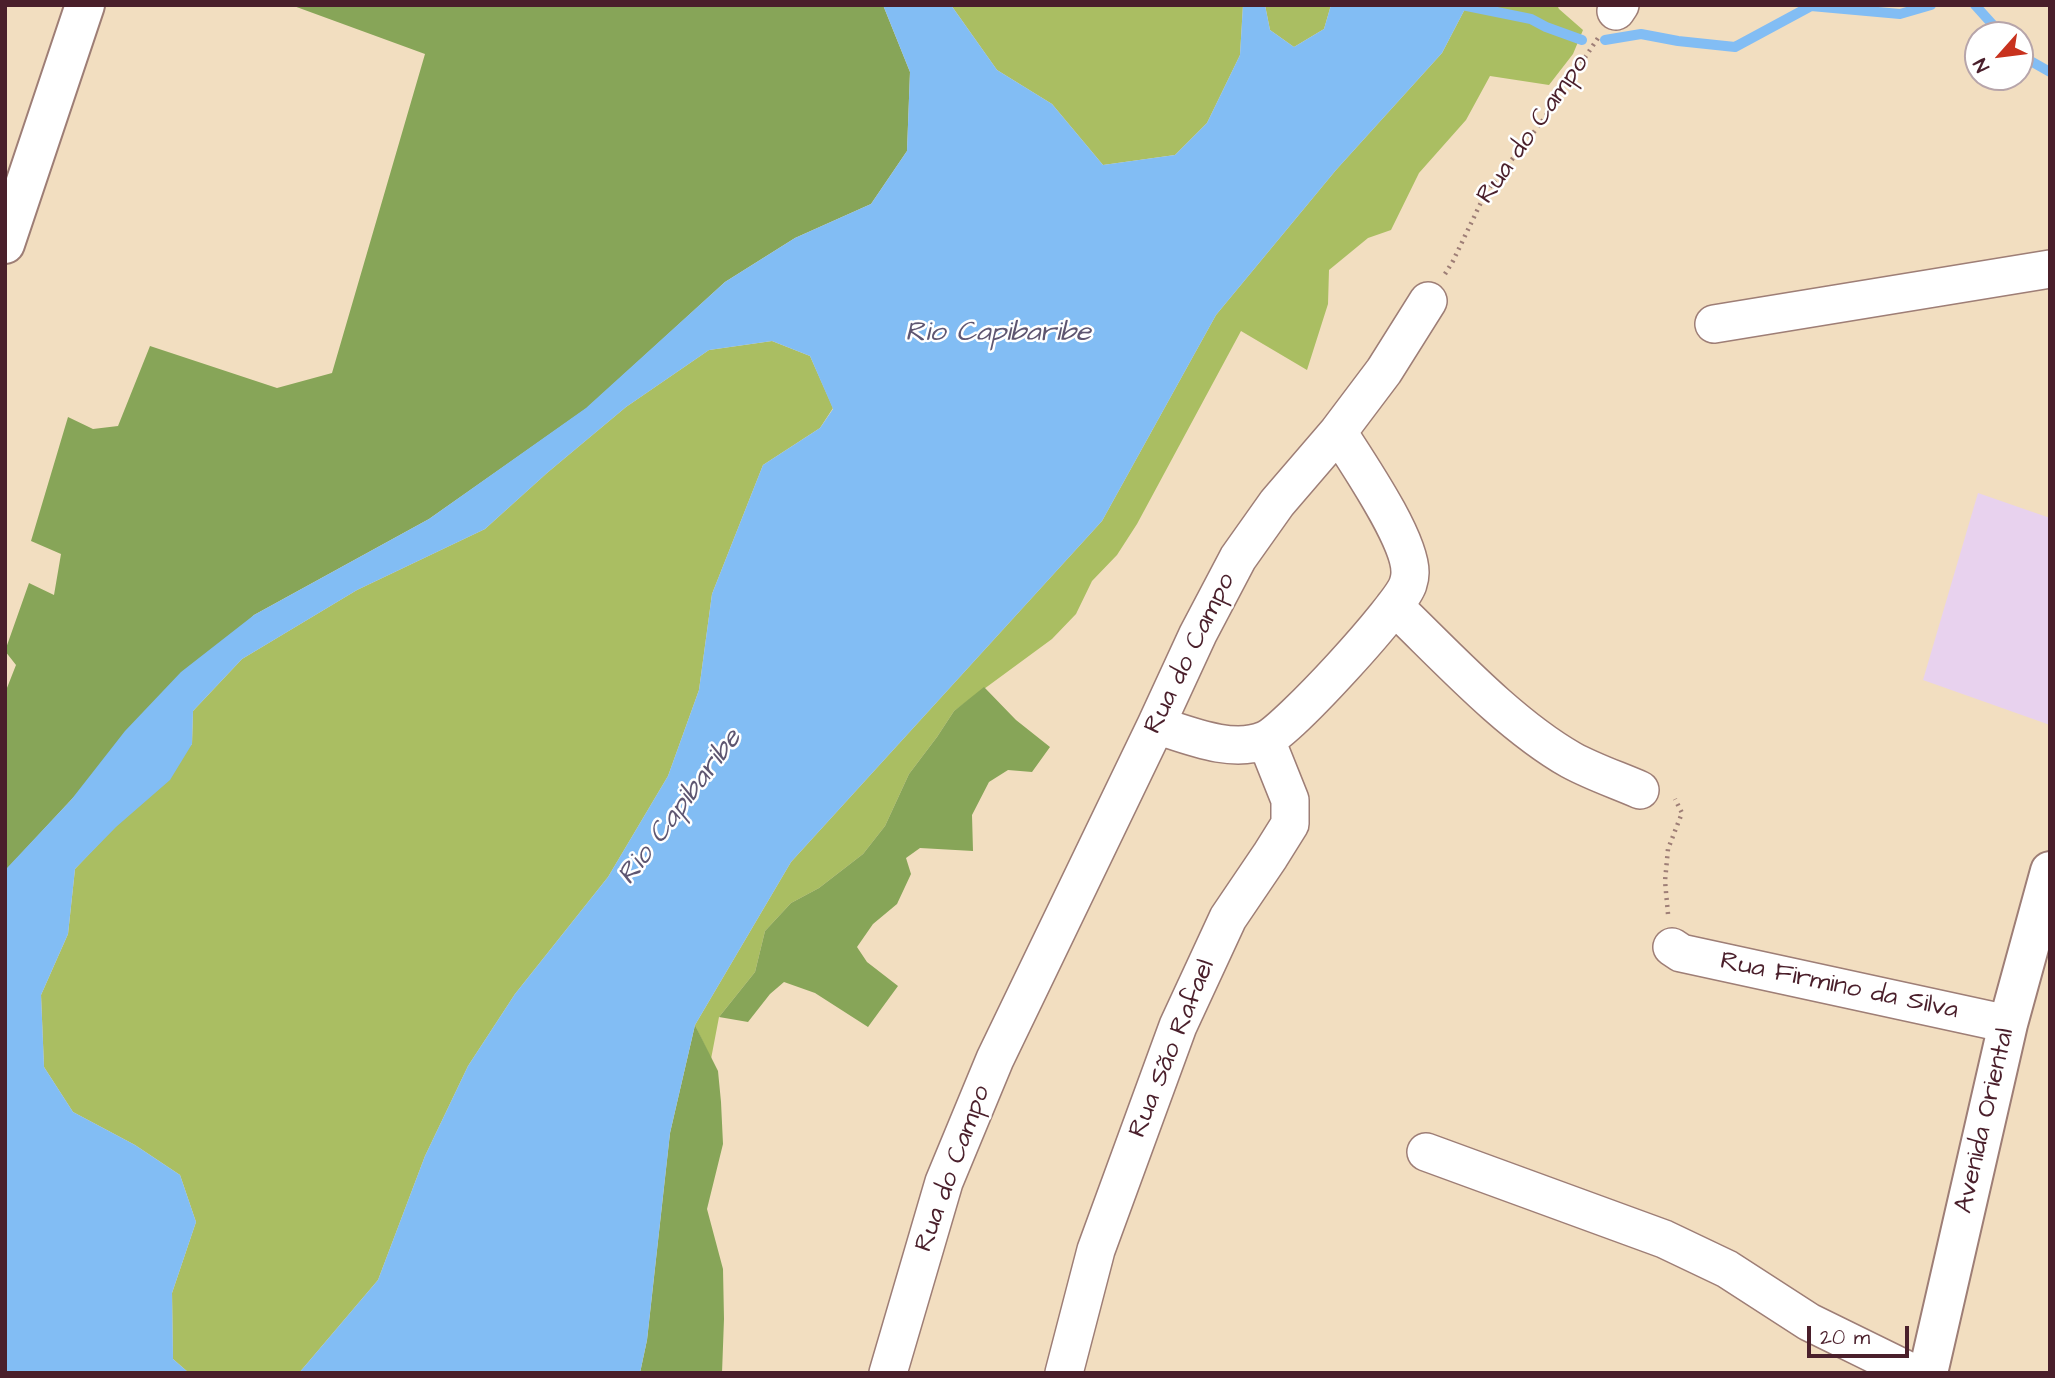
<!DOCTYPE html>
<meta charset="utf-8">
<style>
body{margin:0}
#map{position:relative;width:2055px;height:1378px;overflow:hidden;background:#f2dec0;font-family:"Architects Daughter",sans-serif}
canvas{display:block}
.frame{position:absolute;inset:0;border:7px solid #4a1f2b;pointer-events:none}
.north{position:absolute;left:1964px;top:21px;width:70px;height:70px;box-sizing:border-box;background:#fff;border:2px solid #b7a5aa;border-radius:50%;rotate:242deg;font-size:19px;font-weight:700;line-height:28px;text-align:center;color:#4a1f2b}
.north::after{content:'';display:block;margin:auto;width:24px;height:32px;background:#c8321e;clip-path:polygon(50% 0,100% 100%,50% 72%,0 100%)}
.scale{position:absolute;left:1807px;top:1326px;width:102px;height:32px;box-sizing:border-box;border:4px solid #4a1f2b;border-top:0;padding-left:9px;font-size:21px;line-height:24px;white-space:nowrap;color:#4a1f2b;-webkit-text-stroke:5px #fff;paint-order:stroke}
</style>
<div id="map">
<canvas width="2055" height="1378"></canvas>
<div class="frame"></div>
<div class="north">N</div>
<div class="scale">20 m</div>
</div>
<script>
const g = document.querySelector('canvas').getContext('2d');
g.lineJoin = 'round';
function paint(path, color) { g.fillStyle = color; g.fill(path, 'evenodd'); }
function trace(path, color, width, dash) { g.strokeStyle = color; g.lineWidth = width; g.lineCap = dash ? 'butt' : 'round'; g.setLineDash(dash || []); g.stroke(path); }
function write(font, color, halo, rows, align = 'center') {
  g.font = font + ' "Architects Daughter",sans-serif'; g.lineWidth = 5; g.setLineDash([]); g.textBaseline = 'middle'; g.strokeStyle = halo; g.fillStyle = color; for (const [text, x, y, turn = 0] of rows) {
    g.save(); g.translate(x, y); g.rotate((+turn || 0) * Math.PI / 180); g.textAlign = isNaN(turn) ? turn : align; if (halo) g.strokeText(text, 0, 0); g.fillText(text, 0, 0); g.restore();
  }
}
const built = new Path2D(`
 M1978,493L2050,518V725L1923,680Z`);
const green = new Path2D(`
 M951,5H1243L1240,55L1207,123L1175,155L1103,165L1052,104L997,70Z
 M1265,5H1331L1324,29L1294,47L1270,30Z
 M1467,5H1557L1559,9L1583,30L1573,54L1549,85L1490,76L1466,120L1419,173L1391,230L1368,238L1329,270L1328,304L1307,370L1241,331L1137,524L1117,555L1092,581L1076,614L1052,639L954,711L937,737L909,774L885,826L863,854L819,888L791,903L765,931L755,972L719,1017L711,1059L695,1025L791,862L1102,521L1216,315L1336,170L1442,53Z
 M772,341L810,356L833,408L820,428L763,465L712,594L699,690L668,776L608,877L515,994L468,1066L425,1156L378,1280L299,1373H189L173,1359L172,1293L196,1222L180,1175L135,1145L73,1112L44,1067L41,995L68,934L75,869L192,744L193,711L242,659L357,590L485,529L547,473L626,407L709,350Z`);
const forest = new Path2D(`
 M291,5H883L910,72L907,151L871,204L795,238L725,282L587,408L429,519L254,615L71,800L5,871V693L16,665L5,651L29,583L54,595L61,554L31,541L68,417L93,429L118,426L150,346L277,388L332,373L425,54Z
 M984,687L1016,720L1050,747L1032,772L1008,770L989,782L972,815L973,851L920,848L906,858L911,874L897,904L873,924L857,947L867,962L898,986L868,1027L815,993L784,982L770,994L748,1022L719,1017L755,972L765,931L791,903L819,888L863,854L885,826L909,774L937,737L954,711Z
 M695,1025L718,1071L721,1102L723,1144L707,1209L723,1269L724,1319L722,1373H640L647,1340L670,1133Z`);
const water = new Path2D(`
 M883,5H951L997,70L1052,104L1103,165L1175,155L1207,123L1240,55L1243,5H1265L1270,30L1294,47L1324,29L1331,5H1467L1442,53L1336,170L1216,315L1102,521L791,862L695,1025L670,1133L647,1340L640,1373H299L378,1280L425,1156L468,1066L515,994L608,877L668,776L699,690L712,594L763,465L820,428L833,409L810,356L772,341L709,350L626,407L547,473L485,529L357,590L242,659L193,711L192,744L170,780L116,827L75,869L68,934L41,995L44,1067L73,1112L135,1145L180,1175L196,1222L172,1293L173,1359L189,1373H5L7,868L71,800L125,731L181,672L254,615L429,519L586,408L725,282L795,238L871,204L907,151L910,72Z`);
const stream = new Path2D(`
 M1462,5L1531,19L1546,27L1582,40
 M1975,5L2002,35
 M1605,40L1641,34L1678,41L1735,47L1811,6L1900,14L1931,5
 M2020,55L2050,72`);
const path = new Path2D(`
 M1445,274L1453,261L1486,192L1541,123L1598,38
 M1668,914L1665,881L1668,849L1682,813L1675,799`);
const street = new Path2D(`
 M1616,11L1620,5
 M1714,324L2050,269
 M1394,606C1447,657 1508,724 1571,760C1593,772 1617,780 1640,790
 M1156,725C1188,735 1232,754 1265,740C1287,731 1401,607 1408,584C1409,581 1410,577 1410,573C1411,540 1357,462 1338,432
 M1672,947L1681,953L2008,1024
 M1426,1152L1664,1239L1727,1269L1809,1322L1913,1373
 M888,1373L944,1182L995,1059L1156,725L1198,634L1238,558L1277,503L1338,432L1384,371L1428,301
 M1064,1373L1096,1250L1178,1026L1228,918L1270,856L1290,824V800L1266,740`);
const secondary = new Path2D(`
 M1928,1373L2008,1024L2050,871`);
const primary = new Path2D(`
 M5,244L85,5`);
const streetNames = [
 ["Rua do Campo",1534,130,-55],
 ["Rua do Campo",1191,654,-64],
 ["Rua Firmino da Silva",1839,987,12],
 ["Rua São Rafael",1173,1049,-68],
 ["Avenida Oriental",1986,1121,-77],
 ["Rua do Campo",954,1169,-70]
];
const waterNames = [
 ["Rio Capibaribe",998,334],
 ["Rio Capibaribe",681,808,-53]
];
paint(built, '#e8d2ee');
paint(green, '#aabe62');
paint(forest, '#87a558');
paint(water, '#82bdf4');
trace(stream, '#82bdf4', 10);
trace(street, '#9e7e76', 40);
trace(secondary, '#9e7e76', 42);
trace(primary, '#9e7e76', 42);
trace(path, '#9e7e76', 4.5, [2, 5]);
trace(street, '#fff', 37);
trace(secondary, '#fff', 38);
trace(primary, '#fff', 38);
write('26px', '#4a1f2b', '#fff', streetNames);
write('italic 28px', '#5e5671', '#fff', waterNames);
</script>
